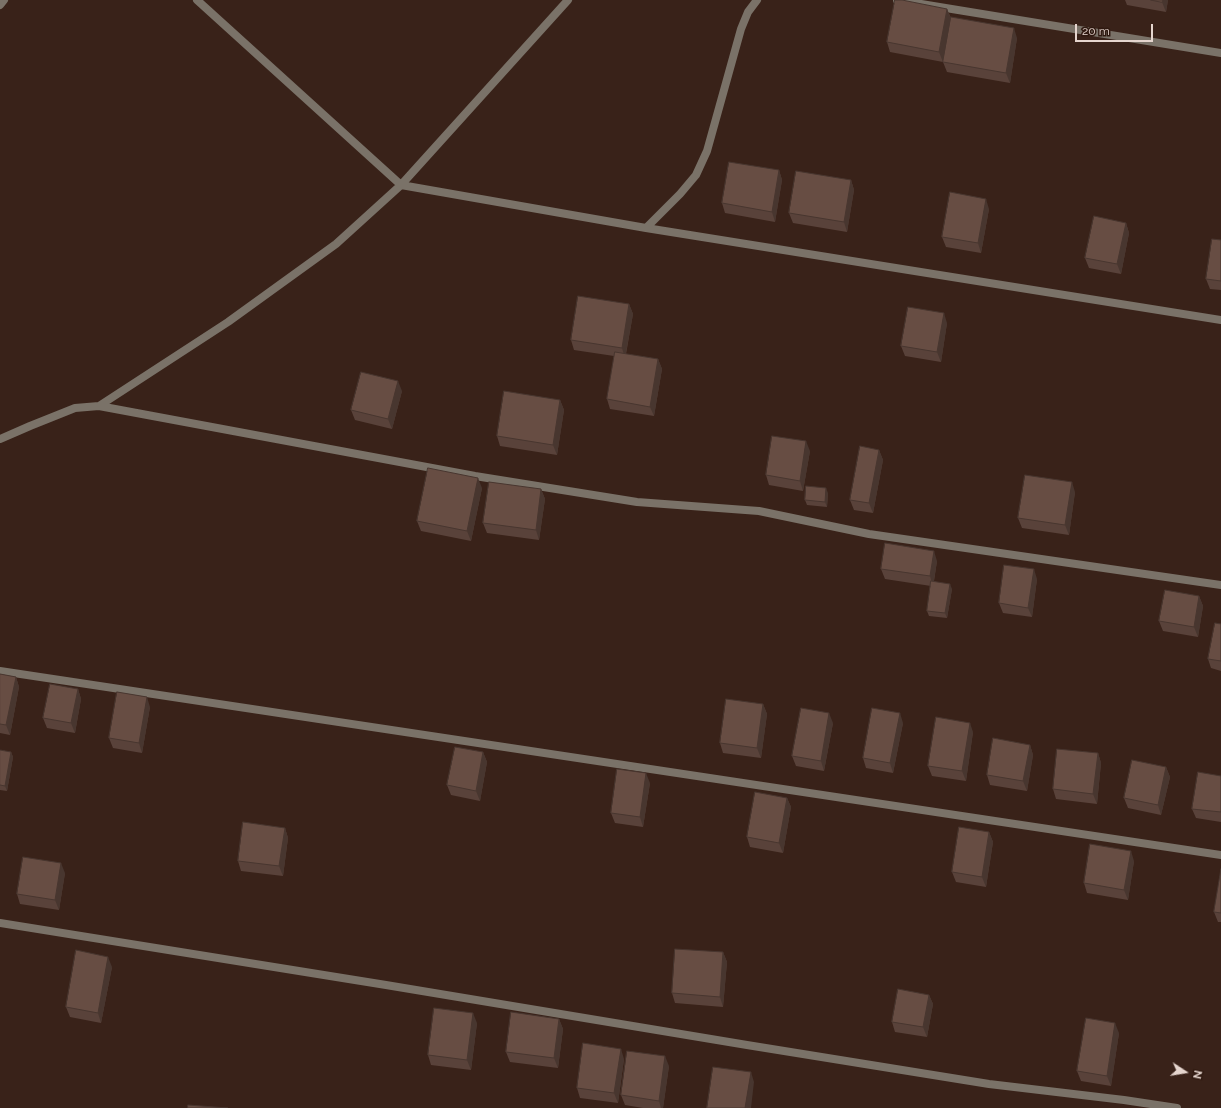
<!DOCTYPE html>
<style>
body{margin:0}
#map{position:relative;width:1221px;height:1108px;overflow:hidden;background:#392219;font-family:Raleway,sans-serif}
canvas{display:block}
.north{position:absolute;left:1165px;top:1052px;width:40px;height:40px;-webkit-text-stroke:3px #2f1910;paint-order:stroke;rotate:102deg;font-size:11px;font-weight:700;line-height:16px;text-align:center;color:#e5d5ce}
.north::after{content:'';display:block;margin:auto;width:14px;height:18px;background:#e5d5ce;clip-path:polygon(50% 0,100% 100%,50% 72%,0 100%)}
.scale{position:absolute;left:1075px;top:24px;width:78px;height:18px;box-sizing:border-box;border:2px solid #e5d5ce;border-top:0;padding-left:5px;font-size:12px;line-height:14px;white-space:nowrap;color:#e5d5ce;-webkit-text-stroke:3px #2f1910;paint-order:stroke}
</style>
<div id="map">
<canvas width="1221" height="1108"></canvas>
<div class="north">N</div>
<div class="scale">20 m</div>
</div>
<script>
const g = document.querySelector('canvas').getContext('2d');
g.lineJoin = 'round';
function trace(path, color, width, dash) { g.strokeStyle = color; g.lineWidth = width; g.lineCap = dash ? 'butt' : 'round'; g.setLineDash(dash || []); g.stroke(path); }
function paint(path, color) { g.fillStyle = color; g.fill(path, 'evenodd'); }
const street = new Path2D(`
 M197,0L401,185L646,228L680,194L696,175L707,151L741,29L748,12L757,0
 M897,0L1221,53
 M0,5L4,0
 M646,228L1221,320
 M99,406L475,476L637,502L759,511L869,534L1221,585
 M0,439L30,426L75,408L99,406L228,322L336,244L401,185L568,0
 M0,671L1221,855
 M0,923L386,985L747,1045L989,1084L1124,1100L1177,1108`);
const wall = new Path2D(`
 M1125,0H1168L1166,12L1127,5Z
 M947,9L951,18L1017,38L1010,83L947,72L943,62L948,37L943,62L890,52L887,42Z
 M779,170L782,180L775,222L725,213L722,203Z
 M851,180L854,190L847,232L793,223L789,213Z
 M989,209L981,253L946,247L942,237Z
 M1126,223L1129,233L1121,274L1089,268L1085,258Z
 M1221,240V290L1210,289L1206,279Z
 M629,304L633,314L626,354L658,359L662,369L654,416L610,409L607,399L614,356L574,350L571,340Z
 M947,323L941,362L905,356L901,346Z
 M402,391L392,429L355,420L351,410Z
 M560,400L564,410L557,455L500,446L497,436Z
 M879,450L883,460L873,513L854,510L850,500Z
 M810,451L803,491L769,485L766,475Z
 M482,488L471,541L421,531L417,521Z
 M541,489L545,499L539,540L487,533L483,523Z
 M1075,492L1069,535L1022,528L1018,518Z
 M828,493L827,507L807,505L805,500Z
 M937,561L934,581L952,589L947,618L929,616L927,611L931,586L885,579L881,569Z
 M1037,579L1032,617L1003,613L999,603Z
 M1199,596L1203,606L1198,637L1163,631L1159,621Z
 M1221,624V671L1211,668L1208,659Z
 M0,674L16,677L19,687L10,735L0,733Z
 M78,689L81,699L75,733L47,728L43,718Z
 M763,704L767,714L761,758L723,753L720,743Z
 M150,707L142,753L113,748L109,738Z
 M833,723L824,771L796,766L792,756Z
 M903,723L893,773L866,768L863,758Z
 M973,732L966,781L932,776L928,766Z
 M1030,745L1033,755L1027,791L990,785L987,775Z
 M0,750L11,752L13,757L7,791L0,790Z
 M483,752L487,762L480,801L451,795L447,785Z
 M1098,753L1101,763L1097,804L1056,799L1053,789Z
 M1166,767L1170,777L1161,815L1128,808L1124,798Z
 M1221,776V822L1196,818L1192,809Z
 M650,783L643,827L615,823L611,813Z
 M787,798L791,807L783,853L750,847L747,837Z
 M285,828L288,838L283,876L241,871L238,861Z
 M989,832L993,842L986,887L956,882L952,872Z
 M1134,861L1128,900L1087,893L1084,883Z
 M1221,869V922H1218L1214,912Z
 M65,873L59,910L20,904L17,894Z
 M723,952L727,962L723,1007L675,1003L672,993Z
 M112,967L101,1023L70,1017L66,1007Z
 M929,995L933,1004L927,1037L895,1032L892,1022Z
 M559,1019L563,1029L558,1068L510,1062L506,1052Z
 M477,1023L471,1070L431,1065L428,1055Z
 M1119,1033L1111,1086L1081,1081L1077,1071Z
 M624,1059L618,1103L580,1098L577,1088Z
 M669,1066L663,1108H643L625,1105L621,1095Z`);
const shadedWall = new Path2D(`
 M1163,0H1168L1166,12L1162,2Z
 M947,9L951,19L943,62L939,52Z
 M1014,28L1017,38L1010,83L1006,73Z
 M779,170L782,180L775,222L772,212Z
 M851,180L854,190L847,232L844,222Z
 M986,199L989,209L981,253L978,243Z
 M1126,223L1129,233L1121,274L1117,264Z
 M629,304L633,314L625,358L622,348Z
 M944,313L947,323L941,362L937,352Z
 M658,359L662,369L654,416L650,407Z
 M398,381L402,391L392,429L388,419Z
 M560,400L564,410L557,455L553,445Z
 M806,441L810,451L803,491L800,481Z
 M879,450L883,460L873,513L869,503Z
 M478,478L482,488L471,541L467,531Z
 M1072,482L1075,492L1069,535L1065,525Z
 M826,488L828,493L827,507L825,502Z
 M541,489L545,499L539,540L536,530Z
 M934,551L937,561L933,586L930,576Z
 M1034,569L1037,579L1032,617L1028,608Z
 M950,584L952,589L947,618L945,613Z
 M1199,596L1203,606L1198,637L1194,627Z
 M16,677L19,687L10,735L6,725Z
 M78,689L81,699L75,733L71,723Z
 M147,697L150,707L142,753L139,743Z
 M763,704L767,714L761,758L757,748Z
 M829,713L833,723L824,771L821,761Z
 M900,713L903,723L893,773L890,763Z
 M970,723L973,732L966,781L962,771Z
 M1030,745L1033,755L1027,791L1023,781Z
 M11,752L13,757L7,791L5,786Z
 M483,752L487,762L480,801L476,791Z
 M1098,753L1101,763L1097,804L1093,794Z
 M1166,767L1170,777L1161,815L1158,805Z
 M646,773L650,783L643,827L640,817Z
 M787,798L791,807L783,853L779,843Z
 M285,828L288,838L283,876L279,866Z
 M989,832L993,842L986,887L982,877Z
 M1131,851L1134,861L1128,900L1124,890Z
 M61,863L65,873L59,910L55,900Z
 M723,952L727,962L723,1007L720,997Z
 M108,957L112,967L101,1023L98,1013Z
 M929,995L933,1004L927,1037L923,1027Z
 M473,1013L477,1023L471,1070L467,1060Z
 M559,1019L563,1029L558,1068L554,1058Z
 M1115,1023L1119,1033L1111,1086L1107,1076Z
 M621,1049L624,1059L618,1103L614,1093Z
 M665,1056L669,1066L663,1108H661L659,1101Z
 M751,1072L754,1082L751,1108H745Z`);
const building = new Path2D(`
 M895,0H902L947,9L939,52L887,42Z
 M1151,0H1163L1162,2Z
 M951,17L1014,28L1006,73L943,62Z
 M729,162L779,170L772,212L722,203Z
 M796,171L851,180L844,222L789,213Z
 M950,192L986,199L978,243L942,237Z
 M1094,216L1126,223L1117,264L1085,258Z
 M1212,239L1221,240V281L1206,279Z
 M578,296L629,304L622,348L571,340Z
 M908,307L944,313L937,352L901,346Z
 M615,352L658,359L650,407L607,399Z
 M361,372L398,381L388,419L351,410Z
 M504,391L560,400L553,445L497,436Z
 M772,436L806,441L800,481L766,475Z
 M860,446L879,450L869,503L850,500Z
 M428,468L478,478L467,531L417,521Z
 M1025,475L1072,482L1065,525L1018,518Z
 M489,482L541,489L536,530L483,523Z
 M806,486L826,488L825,502L805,500Z
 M885,543L934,551L930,576L881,569Z
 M1004,565L1034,569L1028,608L999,603Z
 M931,581L950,584L945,613L927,611Z
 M1165,590L1199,596L1194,627L1159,621Z
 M1215,623L1221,624V661L1208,659Z
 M0,674L16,677L6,725L0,724Z
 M50,684L78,689L71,723L43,718Z
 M117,692L147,697L139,743L109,738Z
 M726,699L763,704L757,748L720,743Z
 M801,708L829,713L821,761L792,756Z
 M872,708L900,713L890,763L863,758Z
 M936,717L970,723L962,771L928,766Z
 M993,738L1030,745L1023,781L987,775Z
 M455,747L483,752L476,791L447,785Z
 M1057,749L1098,753L1093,794L1053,789Z
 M0,750L11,752L5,786L0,785Z
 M1132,760L1166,767L1158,805L1124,798Z
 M617,769L646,773L640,817L611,813Z
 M1198,772L1221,776V812L1192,809Z
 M755,792L787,798L779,843L747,837Z
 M243,822L285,828L279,866L238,861Z
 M959,827L989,832L982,877L952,872Z
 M1090,844L1131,851L1124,890L1084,883Z
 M23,857L61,863L55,900L17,894Z
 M1221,869V913L1214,912Z
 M675,949L723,952L720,997L672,993Z
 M76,950L108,957L98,1013L66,1007Z
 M898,989L929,995L923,1027L892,1022Z
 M434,1008L473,1013L467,1060L428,1055Z
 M511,1012L559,1019L554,1058L506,1052Z
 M1086,1018L1115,1023L1107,1076L1077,1071Z
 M583,1043L621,1049L614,1093L577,1088Z
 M627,1051L665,1056L659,1101L621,1095Z
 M713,1067L751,1072L745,1108H707Z
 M188,1105L228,1108H188Z`);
trace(street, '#7a7268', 8);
paint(wall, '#59423a');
paint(shadedWall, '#48362f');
paint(building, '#674d43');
trace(building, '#48362f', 1);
</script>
